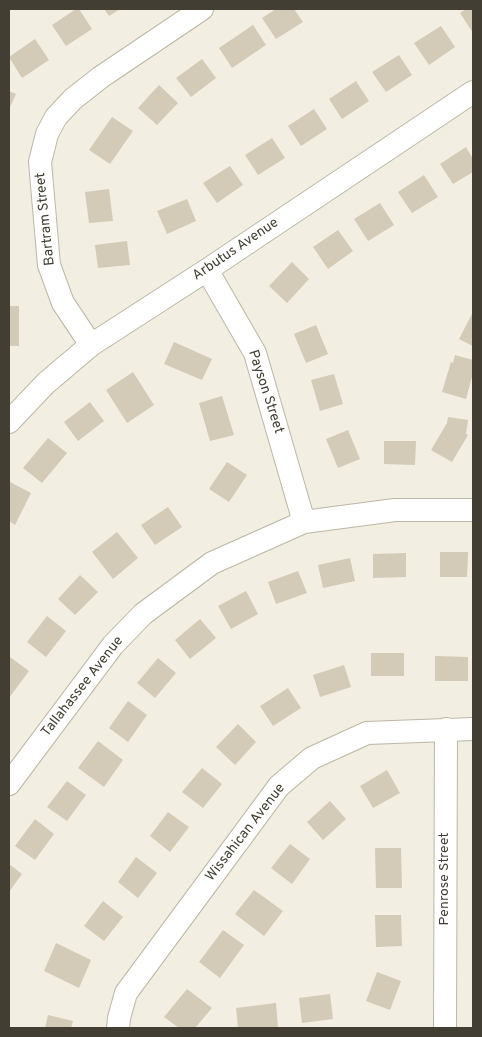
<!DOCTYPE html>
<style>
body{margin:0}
#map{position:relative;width:482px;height:1037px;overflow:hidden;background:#f2eee2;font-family:Overpass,sans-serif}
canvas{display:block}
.frame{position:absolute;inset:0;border:10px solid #433e33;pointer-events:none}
</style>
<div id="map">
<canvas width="482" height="1037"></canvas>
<div class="frame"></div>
</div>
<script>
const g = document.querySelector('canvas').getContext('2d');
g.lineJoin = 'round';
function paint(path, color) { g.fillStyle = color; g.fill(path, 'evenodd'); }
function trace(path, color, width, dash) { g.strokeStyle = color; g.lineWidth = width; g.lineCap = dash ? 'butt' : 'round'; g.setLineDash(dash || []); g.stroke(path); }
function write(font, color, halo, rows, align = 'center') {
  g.font = font + ' Overpass,sans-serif'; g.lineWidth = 4.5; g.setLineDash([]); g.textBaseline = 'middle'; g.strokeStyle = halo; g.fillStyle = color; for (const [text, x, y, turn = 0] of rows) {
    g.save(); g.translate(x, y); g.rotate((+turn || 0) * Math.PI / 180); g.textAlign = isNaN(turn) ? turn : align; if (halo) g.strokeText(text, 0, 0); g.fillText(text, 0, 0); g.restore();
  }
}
const building = new Path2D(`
 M76,9H79L92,29L66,46L52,25Z
 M104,9H120L109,16Z
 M276,9H294L303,22L276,39L262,18Z
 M466,9H473V33L460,13Z
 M253,25L266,45L232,68L219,48Z
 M441,26L455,47L429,65L414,43Z
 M35,39L49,60L22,78L9,57Z
 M399,55L412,75L386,92L372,72Z
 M202,59L216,78L191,97L176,78Z
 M356,81L369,101L342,119L329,99Z
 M159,85L178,103L157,125L138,108Z
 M9,91L16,94L9,109Z
 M314,109L327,129L301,146L288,126Z
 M112,117L133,131L110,164L89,150Z
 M272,138L285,158L258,175L245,155Z
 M466,147L473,159V172L453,184L440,164Z
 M230,166L243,185L217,203L203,183Z
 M424,175L438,197L412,213L398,192Z
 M109,189L113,221L89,223L85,192Z
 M187,199L196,221L167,234L157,211Z
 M380,203L394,225L368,241L354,219Z
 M338,230L353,251L328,269L313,247Z
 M127,241L130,265L98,268L95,245Z
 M292,262L309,279L287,303L269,286Z
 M9,306H19V346H9Z
 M473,312V346L459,339Z
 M316,325L328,354L306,363L294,334Z
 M174,342L212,359L202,380L164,364Z
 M455,355L473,360V373L466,399L442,392L451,362L453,363Z
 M133,372L154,405L127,423L106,390Z
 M334,374L343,404L320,411L311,380Z
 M222,396L234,435L210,441L199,403Z
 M90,402L104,421L78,441L64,422Z
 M448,417L468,420L466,434L468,435L452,462L431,450L447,423Z
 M348,430L360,459L338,468L326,439Z
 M48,438L67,453L42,483L23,468Z
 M384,441H416L415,465L384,464Z
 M227,462L247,475L229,502L209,489Z
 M10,482L31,493L15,525L9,521Z
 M168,507L182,527L155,545L141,525Z
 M117,532L138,558L113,579L92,552Z
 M440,552H468L467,577H440Z
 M406,553V577L373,578V554Z
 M350,558L355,581L323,588L318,565Z
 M298,571L307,593L276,604L268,582Z
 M80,575L98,592L75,615L58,599Z
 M246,591L258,614L231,629L218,606Z
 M47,616L66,631L46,657L27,642Z
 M200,619L216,638L190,659L175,640Z
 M371,653H404V676H371Z
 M435,656L468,657V681H435Z
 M10,657L29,671L9,698V659Z
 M158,658L176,673L155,698L137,683Z
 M344,665L351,687L320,697L313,675Z
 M288,688L301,708L273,726L260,706Z
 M128,701L147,715L128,742L109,728Z
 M238,724L256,742L235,765L216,747Z
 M98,741L123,760L104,787L78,768Z
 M202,768L222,784L203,808L182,792Z
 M387,770L400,793L373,808L360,786Z
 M67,781L86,795L67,821L47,807Z
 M330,801L346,819L323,840L307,822Z
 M168,812L189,827L170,852L150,836Z
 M35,819L54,834L35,860L15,846Z
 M290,844L310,859L292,884L271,868Z
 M375,848H401L402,888H376Z
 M136,857L157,873L138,898L118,882Z
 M9,864L22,874L9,892Z
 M254,890L283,911L264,936L235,914Z
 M103,901L123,917L104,941L84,926Z
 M375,915H401L402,946L376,947Z
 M223,930L244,945L220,978L199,962Z
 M56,943L91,960L79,988L44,971Z
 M377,972L401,981L390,1010L366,1001Z
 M187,989L212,1008L195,1028H179L164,1017Z
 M330,994L333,1019L302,1023L299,998Z
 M276,1003L278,1028H238L236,1008Z
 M48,1015L73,1021L71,1028H45Z`);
const minor = new Path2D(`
 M207,270L255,353L304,522
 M91,345L63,303L49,265L40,162L47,134L56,117L73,99L101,77L202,9
 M9,422L46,383L91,345L207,270L473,92
 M9,784L113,645L143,614L212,563L304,522L395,510H473
 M118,1028L119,1018L126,993L279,786L312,758L367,733L473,729
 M445,1028L446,729`);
const streetNames = [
 ["Bartram Street",46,219,-96],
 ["Arbutus Avenue",236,250,-34],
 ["Payson Street",265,392,72],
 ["Tallahassee Avenue",83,687,-52],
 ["Wissahican Avenue",246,833,-52],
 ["Penrose Street",445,879,-90]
];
paint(building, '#d3cab7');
trace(minor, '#bdb6a5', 24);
trace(minor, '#fff', 22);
write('14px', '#433e33', '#fff', streetNames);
</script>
